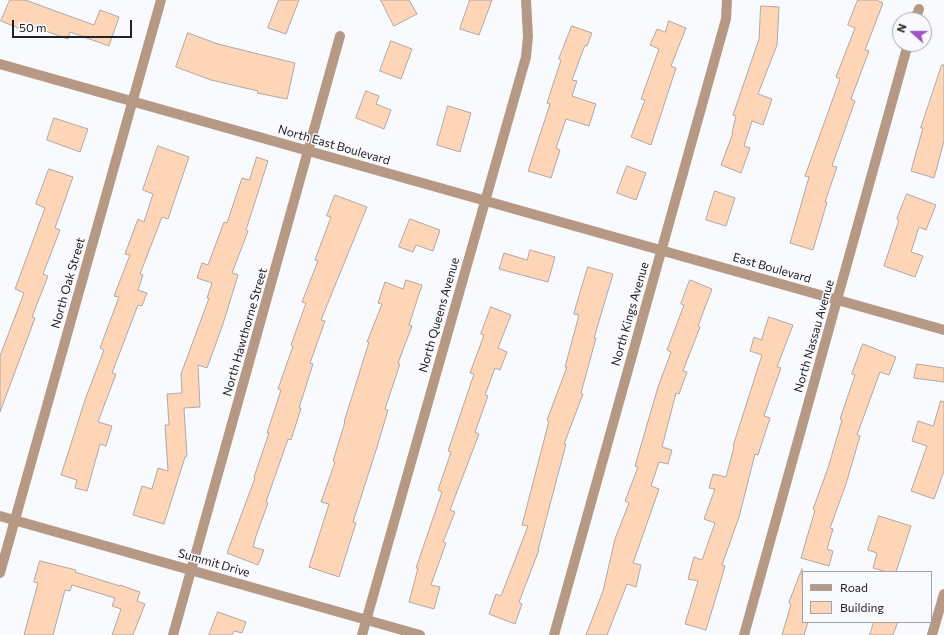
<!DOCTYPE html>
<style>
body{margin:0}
#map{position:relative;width:944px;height:635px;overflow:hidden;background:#f9fafe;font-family:Commissioner,sans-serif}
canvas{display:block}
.legend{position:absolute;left:802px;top:571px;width:130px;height:52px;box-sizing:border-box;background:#f9fafe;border:1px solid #a3a4a7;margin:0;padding:5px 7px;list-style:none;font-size:12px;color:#222224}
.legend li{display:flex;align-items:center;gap:8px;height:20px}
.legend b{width:20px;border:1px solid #a3a4a7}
.north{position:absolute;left:892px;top:12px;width:40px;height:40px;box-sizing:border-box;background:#f9fafe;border:1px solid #a3a4a7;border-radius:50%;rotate:291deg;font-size:11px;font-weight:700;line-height:16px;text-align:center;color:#222224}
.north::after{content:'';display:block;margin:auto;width:14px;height:18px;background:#9d53c6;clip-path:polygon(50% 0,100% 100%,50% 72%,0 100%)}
.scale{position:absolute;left:12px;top:20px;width:120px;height:18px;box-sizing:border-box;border:2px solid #222224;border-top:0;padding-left:5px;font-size:12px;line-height:14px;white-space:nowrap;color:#222224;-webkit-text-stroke:3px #f9fafe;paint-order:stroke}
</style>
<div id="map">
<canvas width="944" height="635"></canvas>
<ul class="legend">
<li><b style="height:5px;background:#b69984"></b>Road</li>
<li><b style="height:11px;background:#fed5b7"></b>Building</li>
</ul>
<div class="north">N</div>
<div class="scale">50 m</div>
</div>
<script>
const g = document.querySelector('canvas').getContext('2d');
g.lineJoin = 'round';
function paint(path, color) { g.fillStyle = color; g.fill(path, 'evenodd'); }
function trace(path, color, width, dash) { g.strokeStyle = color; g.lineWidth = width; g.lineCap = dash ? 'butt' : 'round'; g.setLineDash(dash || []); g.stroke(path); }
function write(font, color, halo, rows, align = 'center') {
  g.font = font + ' Commissioner,sans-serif'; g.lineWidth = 3; g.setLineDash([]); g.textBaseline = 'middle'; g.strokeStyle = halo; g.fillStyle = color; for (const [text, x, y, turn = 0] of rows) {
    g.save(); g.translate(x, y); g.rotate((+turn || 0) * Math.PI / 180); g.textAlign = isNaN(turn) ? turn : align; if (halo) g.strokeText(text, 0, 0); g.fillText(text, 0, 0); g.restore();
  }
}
const building = new Path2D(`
 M10,0H25L94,25L100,10L119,17L109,46L70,32L68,39L23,23L21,29L1,21Z
 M279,0H299L286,34L268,28Z
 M381,0H409L417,14L394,26Z
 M470,0H492L479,35L460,29Z
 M858,0H876L883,3L865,50L869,51L851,99L855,101L832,166L837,167L825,202H827L813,250L790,243L809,177L805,176L840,79L836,77L855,28L848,25Z
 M761,6L779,7L777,45L758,94L772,99L763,125L752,121L744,146L750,148L741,173L721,165L733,133H732L736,116L733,115L759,39Z
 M669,21L686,28L671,66L676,68L651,145L631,137L645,100L641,99L659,49L650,45L657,29L665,32Z
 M572,26L592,33L587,46L585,45L572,80L577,81L572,96L596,104L589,126L566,119L556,148L560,150L551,178L528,171L550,104L547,103L561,60L559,59Z
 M188,33L218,44L295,63L287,99L257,93L258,91L211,80L176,67Z
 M391,41L412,49L401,79L380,71Z
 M942,65H944V141L934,178L911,171L923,128H921Z
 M366,91L379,96L376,104L391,110L384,129L356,118Z
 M448,106L471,113L460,152L437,145Z
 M54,118L88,129L80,152L47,140Z
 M158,146L189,157L168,219L162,217L140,274L143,275L138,290L147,293L142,306L138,305L112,373L116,374L98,422L112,426L106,446L100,444L87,491L75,488L77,480L61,475L86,397L104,350L100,348L119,297L114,296L130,255L125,254L138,219L144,222L153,194L143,190Z
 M257,157L268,161L246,230L248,231L232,273L238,275L223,324L207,368L198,365L200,407L184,408L187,456L185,457L164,524L133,515L142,486L152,489L158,468L168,471L165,425H169L167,394L182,393L181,374L209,298H207L212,283L197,278L202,263L208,265L224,222L227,223L242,178L249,180Z
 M627,166L646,173L636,200L617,193Z
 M49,169L73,177L55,228L60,230L43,274L48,276L32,317L35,318L0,412V356L24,293L15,289L45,208L36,204Z
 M715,191L735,198L726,226L706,220Z
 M907,194L936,205L926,230L919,227L911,252L923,256L915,277L884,266L899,220L897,219Z
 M335,195L367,207L321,320L325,321L310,363L313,364L299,408H301L291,440L288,439L266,502L268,503L256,536L253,547L264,550L258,565L227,553L255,478L254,477L269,433H267L281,390L278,389L293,346L291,345L306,303L302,302L318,261L315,260L331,217L327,216Z
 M410,219L440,230L433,251L416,245L413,252L399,247Z
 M530,250L555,257L548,282L499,269L504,253L527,260Z
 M588,267L613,274L594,338H596L581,393L583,394L564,444H566L538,550H539L519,602L522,604L515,624L489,614L496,594L501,596L528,526L522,525L549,421L547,420L567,367H565L579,315L574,314Z
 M406,280L422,285L409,325L412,326L398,363L400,364L385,409L388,410L377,447L353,522L356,523L339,577L309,567L329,504L321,502L335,462L333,461L345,422H344L369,342H367L382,304L378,303L385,282L403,289Z
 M690,280L712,289L698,326L700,327L683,371L687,372L679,394L676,393L662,447L672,450L668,464L659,462L651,486L659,489L633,563L641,565L636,587L627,584L607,635H586L603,591L615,539L629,503L625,501L638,467L635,466L658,387L671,352L667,350L684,305L681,304Z
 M491,307L511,315L498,348L507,352L500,370L495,368L485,395L488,396L475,432L479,434L450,510L455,512L443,542L446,543L431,585L440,587L434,609L409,602L418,568H416L442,492L438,490L451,452L448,451L474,374L470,373L484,335L481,334Z
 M769,317L793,325L777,367L781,368L764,416L770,418L758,455L755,454L739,517L722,565L725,566L719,587L706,630L685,624L698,581L688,579L694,557L702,560L715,523L704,519L715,489L709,488L713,474L726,477L734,447L733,446L762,355L750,351L754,337L761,340Z
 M863,344L896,357L889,375L880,372L857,435L860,436L846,484L830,528L833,529L827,549L833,551L829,566L801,558L815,510L813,509L828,468L842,420L840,419L855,375L852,374Z
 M917,364L944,368V382L914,378Z
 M941,401L944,402V471L934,499L911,491L927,446L912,441L918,421L933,426Z
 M879,516L911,526L896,572H887L873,568L877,553L868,550Z
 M40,561L76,570L75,572L120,586V585L140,592L137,601L145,604L133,635H112L121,609L112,606L115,598L72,585L70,591L65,590L53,635H24L38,583L34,582Z
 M802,569L803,622H808L804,635H782L791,604L789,603Z
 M218,612L246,622L242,633L234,631L232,635H209Z
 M874,622H898L893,635H870Z`);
const minor = new Path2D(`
 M915,20L919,9
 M0,64L944,330
 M0,516L420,635
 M0,573L161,0
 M173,635L340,36
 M362,635L526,57L528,36L526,0
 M554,635L726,19L727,0
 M744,635L908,44
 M932,635L944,594`);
const streetNames = [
 ["North East Boulevard",334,145,16],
 ["East Boulevard",772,268,16],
 ["North Oak Street",68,283,-74],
 ["North Kings Avenue",630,314,-74],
 ["North Queens Avenue",439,315,-74],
 ["North Hawthorne Street",245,332,-74],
 ["North Nassau Avenue",814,336,-74],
 ["Summit Drive",214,563,16]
];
paint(building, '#fed5b7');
trace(building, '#afa9a5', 1);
trace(minor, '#b69984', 10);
write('12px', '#222224', '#f9fafe', streetNames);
</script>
